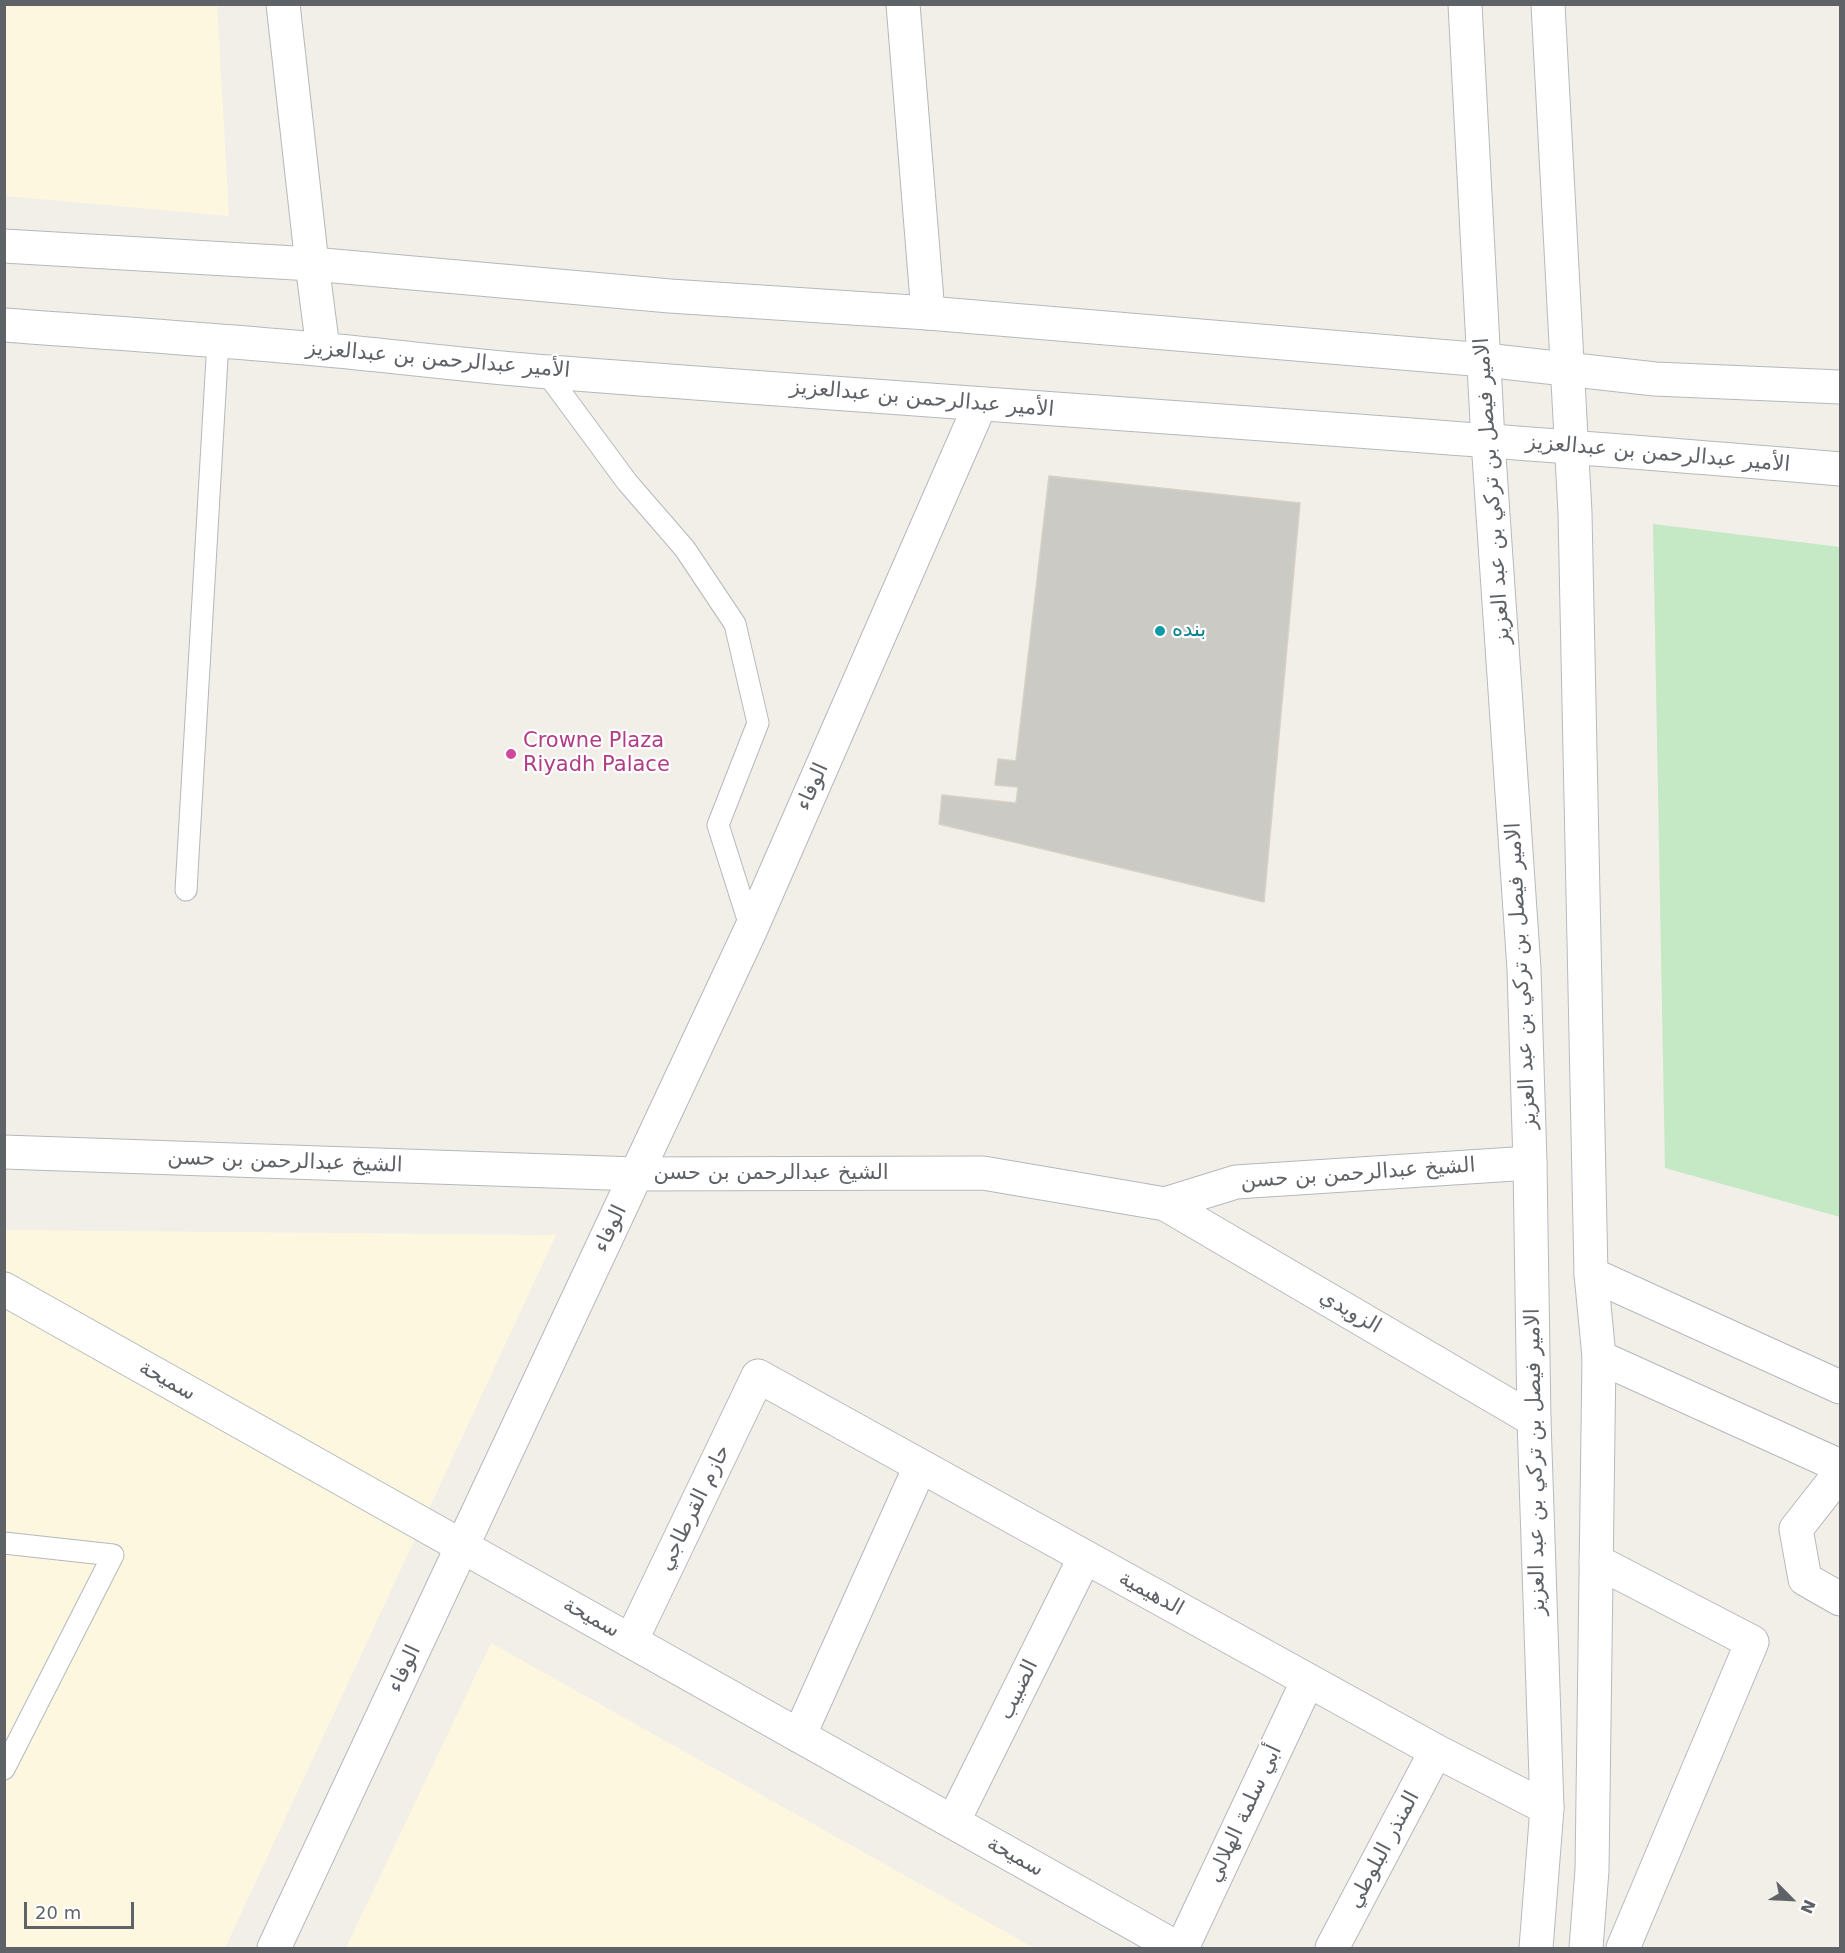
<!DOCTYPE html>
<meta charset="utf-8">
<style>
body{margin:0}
#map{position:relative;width:1845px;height:1953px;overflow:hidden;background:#f1efe8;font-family:"DejaVu Sans",sans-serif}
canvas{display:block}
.frame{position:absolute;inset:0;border:6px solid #5f6368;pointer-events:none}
.north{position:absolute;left:1761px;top:1869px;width:60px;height:60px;-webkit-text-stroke:4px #fff;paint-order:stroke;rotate:114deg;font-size:16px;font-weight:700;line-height:24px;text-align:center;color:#5f6368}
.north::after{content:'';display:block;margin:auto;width:21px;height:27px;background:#5f6368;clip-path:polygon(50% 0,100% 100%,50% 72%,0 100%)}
.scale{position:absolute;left:24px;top:1902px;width:110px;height:27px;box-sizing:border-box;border:3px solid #5f6368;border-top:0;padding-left:8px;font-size:18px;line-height:21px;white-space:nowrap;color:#5f6368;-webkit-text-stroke:4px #fff;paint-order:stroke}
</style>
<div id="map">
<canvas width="1845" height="1953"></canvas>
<div class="frame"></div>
<div class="north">N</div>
<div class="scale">20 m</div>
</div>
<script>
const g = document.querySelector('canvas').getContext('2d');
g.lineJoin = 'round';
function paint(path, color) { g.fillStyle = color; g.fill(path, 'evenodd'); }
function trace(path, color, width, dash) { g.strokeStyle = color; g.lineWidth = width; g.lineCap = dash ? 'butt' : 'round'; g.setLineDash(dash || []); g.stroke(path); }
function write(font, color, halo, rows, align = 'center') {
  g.font = font + ' "DejaVu Sans","Noto Sans Arabic",sans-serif'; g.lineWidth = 4.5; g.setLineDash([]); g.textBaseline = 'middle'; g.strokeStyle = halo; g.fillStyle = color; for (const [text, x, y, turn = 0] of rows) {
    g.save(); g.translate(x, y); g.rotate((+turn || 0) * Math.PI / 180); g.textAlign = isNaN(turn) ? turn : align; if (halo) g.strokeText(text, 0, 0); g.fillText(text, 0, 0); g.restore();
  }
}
const commercial = new Path2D(`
 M4,5H217L229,216L5,196Z
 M5,1230L556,1235L225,1948H5Z
 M491,1643L1034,1948H346Z`);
const green = new Path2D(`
 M1653,524L1840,547V1217L1665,1168Z`);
const building = new Path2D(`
 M1049,476L1300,503L1264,902L939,824L942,795L1016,803L1018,787L995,785L998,759L1016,761Z`);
const service = new Path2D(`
 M545,371L627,482L685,549L735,624L758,723L718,825L751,929
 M186,890L218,341
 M4,1543L113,1555L4,1769`);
const minor = new Path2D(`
 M283,4L312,264L323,349
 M903,4L928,313
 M4,1152L636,1174L983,1173L1165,1204L1236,1182L1530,1163
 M1165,1204L1534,1420
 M4,1289L1177,1948
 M1840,1473L1796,1529L1805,1579L1840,1599
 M1596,1561L1752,1642L1623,1948
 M631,1641L758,1376L1436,1751L1547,1808
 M799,1736L920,1467
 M953,1822L1085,1557
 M274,1948L751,929L980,405
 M1182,1948L1308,1680
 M1332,1948L1436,1751`);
const tertiary = new Path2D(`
 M4,246L312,264L670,296L928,313L1485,360L1655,379L1840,387
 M4,325C112,333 220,340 327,350C401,357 475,366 549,372C979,405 1410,432 1840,469
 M1591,1274L1840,1387
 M1599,1357L1840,1466`);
const secondary = new Path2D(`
 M1465,4L1488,441L1524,969L1530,1163L1534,1420L1547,1808L1536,1948
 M1548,4L1575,513L1591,1274L1599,1357L1592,1870L1586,1948`);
const markers = [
 [1160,631,6,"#0f9aa8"],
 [511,754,6,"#d1479c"]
];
const streetNames = [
 ["الأمير عبدالرحمن بن عبدالعزيز",438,360,5],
 ["الأمير عبدالرحمن بن عبدالعزيز",922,399,5],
 ["الأمير عبدالرحمن بن عبدالعزيز",1658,454,5],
 ["الامير فيصل بن تركي بن عبد العزيز",1493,491,-94],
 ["الوفاء",813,787,-66],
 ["الامير فيصل بن تركي بن عبد العزيز",1522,976,-93],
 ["الشيخ عبدالرحمن بن حسن",285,1162,2],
 ["الشيخ عبدالرحمن بن حسن",771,1174],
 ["الشيخ عبدالرحمن بن حسن",1358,1174,-4],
 ["الوفاء",611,1229,-65],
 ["الزويدي",1350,1312,30],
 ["سميحة",167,1381,29],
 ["الامير فيصل بن تركي بن عبد العزيز",1536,1462,-91],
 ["حازم القرطاجي",695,1508,-64],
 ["الدهيمية",1151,1594,29],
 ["سميحة",591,1618,29],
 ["الوفاء",405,1669,-65],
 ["الضبيب",1019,1690,-64],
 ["أبي سلمة الهلالي",1245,1814,-65],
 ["المنذر البلوطي",1384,1850,-62],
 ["سميحة",1015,1857,29]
];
const cultureNames = [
 ["بنده",1172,631]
];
const hotelNames = [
 ["Crowne Plaza",523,742],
 ["Riyadh Palace",523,766]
];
paint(commercial, '#fef7e0');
paint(green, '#c5e8c5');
paint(building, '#cccac5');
trace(building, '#d6d1c6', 1.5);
trace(service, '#b5b8bc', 23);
trace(minor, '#b5b8bc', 35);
trace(tertiary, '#b5b8bc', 35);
trace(secondary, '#b6babf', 35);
trace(service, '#fff', 21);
trace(minor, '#fff', 33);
trace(tertiary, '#fff', 33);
trace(secondary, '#fff', 33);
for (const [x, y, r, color] of markers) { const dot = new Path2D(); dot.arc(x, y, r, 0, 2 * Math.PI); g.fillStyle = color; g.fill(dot); trace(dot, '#fff', 2); }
write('21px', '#5f6368', '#fff', streetNames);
write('21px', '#0d838f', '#fff', cultureNames, 'left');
write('21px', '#b23c85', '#fff', hotelNames, 'left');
</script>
